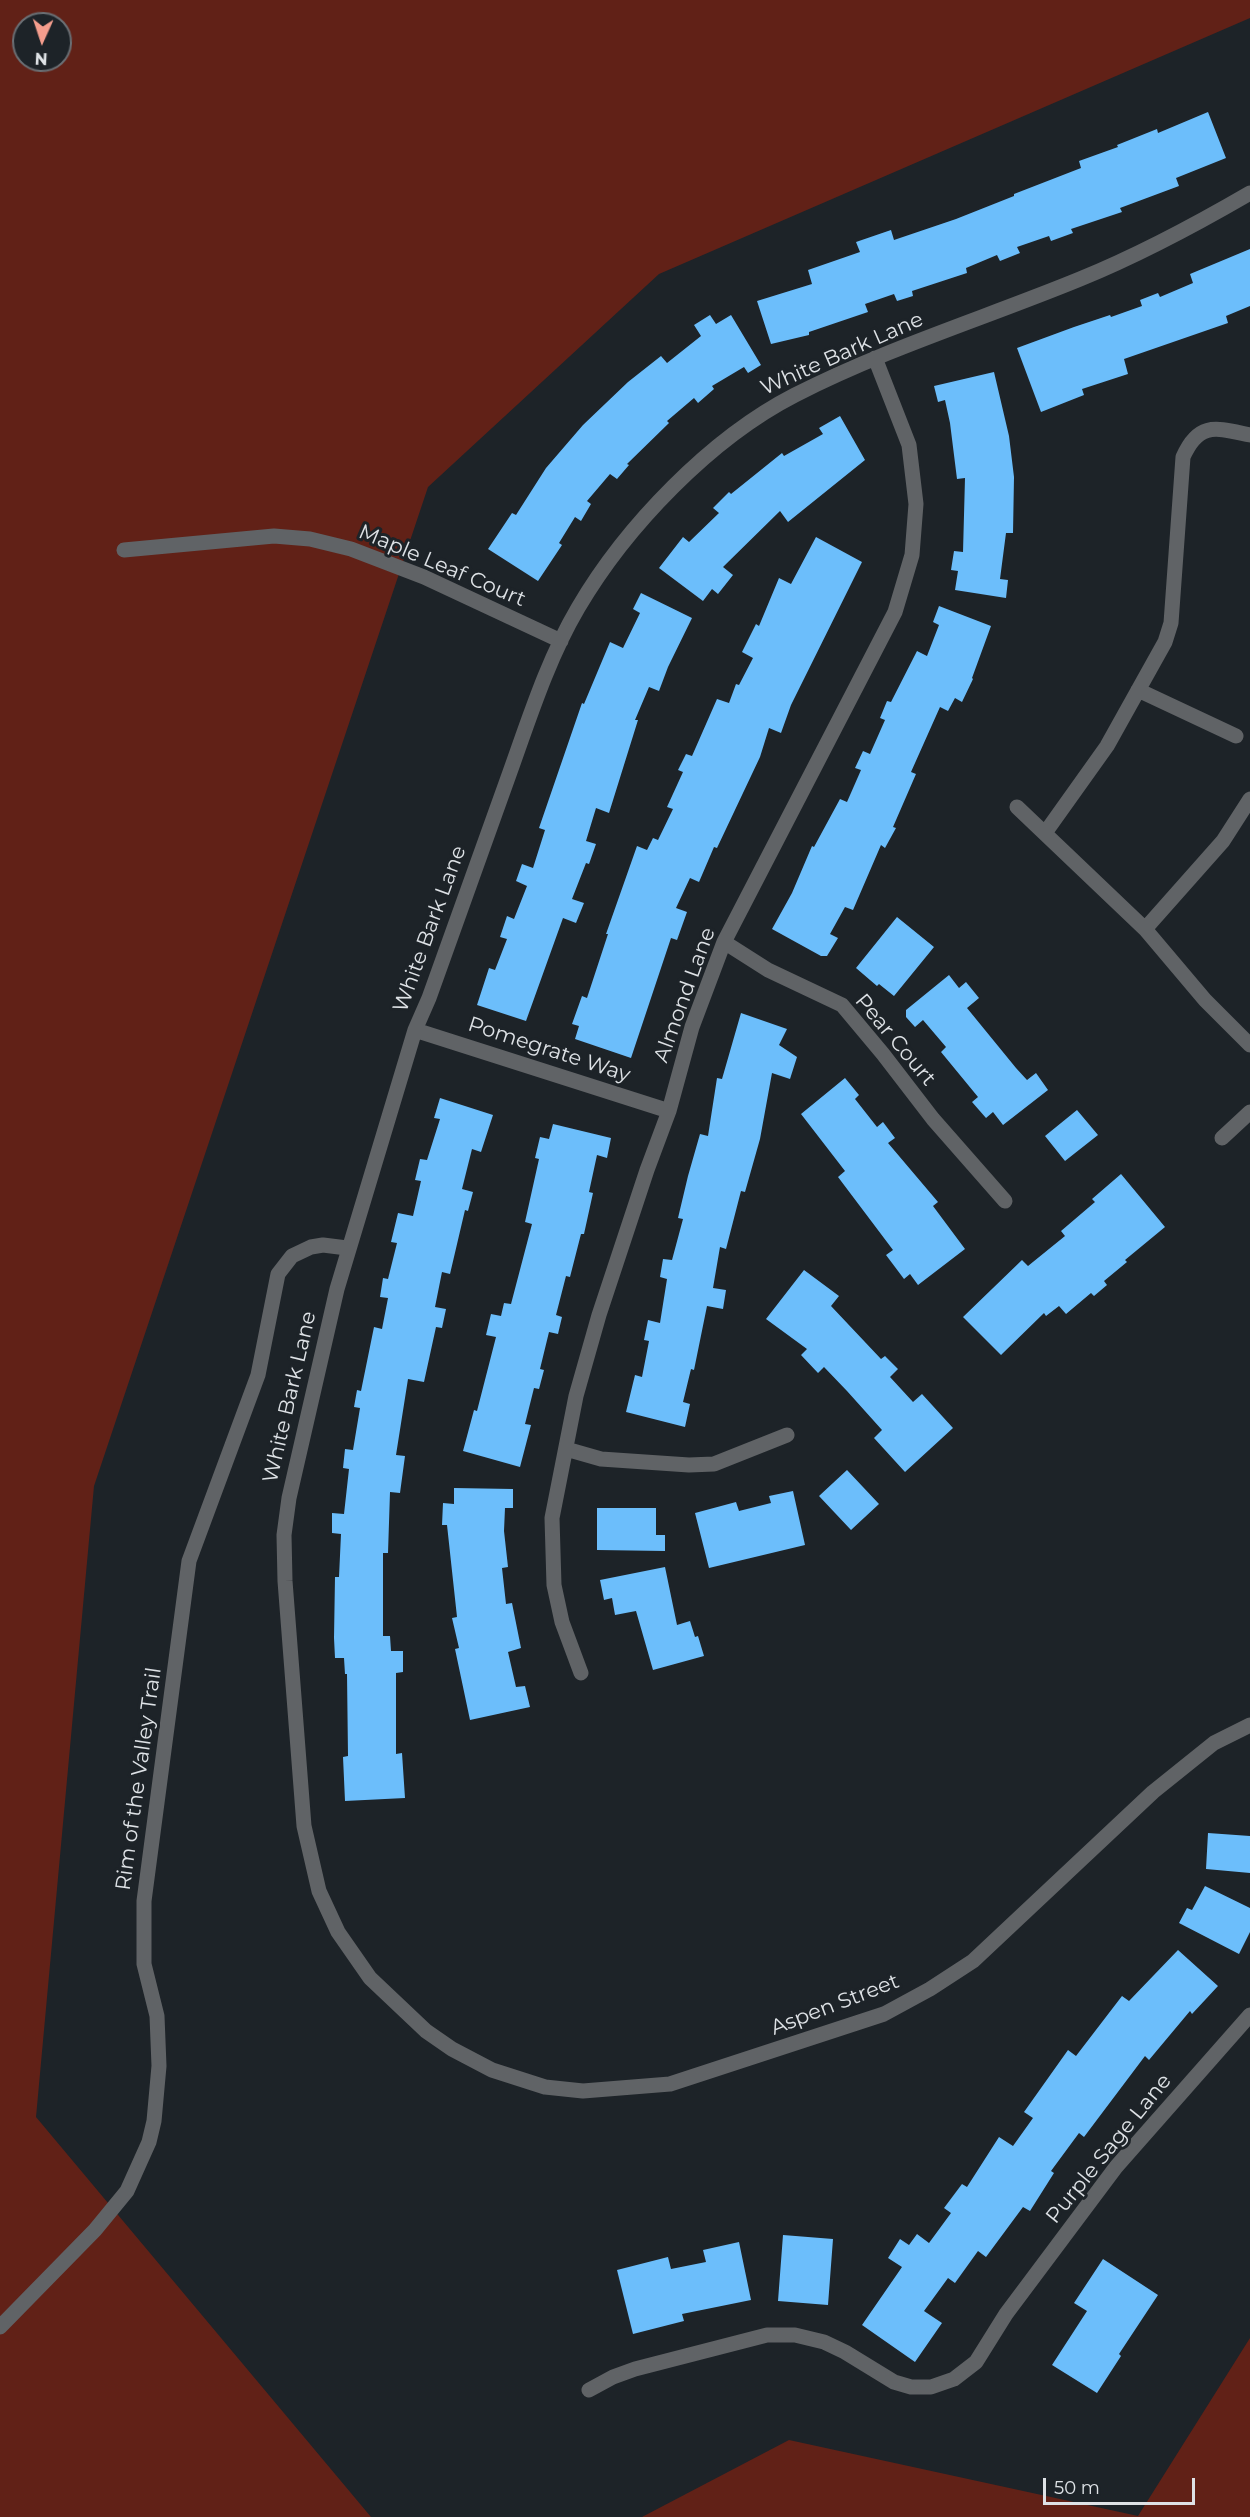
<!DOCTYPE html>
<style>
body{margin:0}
#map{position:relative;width:1250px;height:2517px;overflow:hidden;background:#1d2328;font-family:Montserrat,sans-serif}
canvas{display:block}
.north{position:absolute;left:12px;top:12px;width:60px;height:60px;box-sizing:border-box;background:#1d2328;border:2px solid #6a6f74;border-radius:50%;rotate:183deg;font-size:16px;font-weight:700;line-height:24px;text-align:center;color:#dee2e6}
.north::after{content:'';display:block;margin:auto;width:21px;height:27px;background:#f49d8d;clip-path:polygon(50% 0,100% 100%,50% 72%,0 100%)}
.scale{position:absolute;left:1043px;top:2478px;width:152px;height:27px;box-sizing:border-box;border:3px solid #dee2e6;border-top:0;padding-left:8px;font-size:18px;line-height:21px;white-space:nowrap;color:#dee2e6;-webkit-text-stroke:4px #1d2328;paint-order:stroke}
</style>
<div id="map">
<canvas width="1250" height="2517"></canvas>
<div class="north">N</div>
<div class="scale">50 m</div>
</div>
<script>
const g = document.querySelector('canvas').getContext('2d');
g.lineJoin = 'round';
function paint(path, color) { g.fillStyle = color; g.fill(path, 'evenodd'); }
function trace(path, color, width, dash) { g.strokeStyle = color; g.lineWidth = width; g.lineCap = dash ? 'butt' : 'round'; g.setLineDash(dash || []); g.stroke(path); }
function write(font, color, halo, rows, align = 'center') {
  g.font = font + ' Montserrat,sans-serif'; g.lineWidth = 6; g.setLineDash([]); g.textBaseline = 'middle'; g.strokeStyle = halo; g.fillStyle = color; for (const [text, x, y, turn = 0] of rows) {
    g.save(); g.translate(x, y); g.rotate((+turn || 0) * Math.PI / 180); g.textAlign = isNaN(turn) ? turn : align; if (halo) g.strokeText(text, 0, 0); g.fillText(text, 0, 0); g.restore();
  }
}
const green = new Path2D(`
 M0,0H1250V18L659,274L428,487L94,1486L36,2117L371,2517H0ZM24,24H60V60H24Z
 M1250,2338V2517H642L789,2440L1138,2516Z`);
const building = new Path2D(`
 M1208,112L1226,158L1176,178L1179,186L1120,208L1122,212L1071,229L1073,233L1051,241L1049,236L1017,247L1020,253L1000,261L997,255L966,268L967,273L912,291L913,296L897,301L894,294L865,304L868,312L809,332V335L771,344L757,301L812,284L808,270L860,252L856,242L891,230L894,240L956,219L1014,196V194L1081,168L1079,161L1118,147L1117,145L1157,129L1158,133Z
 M1250,249V306L1226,316L1228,323L1124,359L1128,374L1082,389L1084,395L1041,412L1017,348L1074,327L1110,315L1111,317L1142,306L1140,300L1158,293L1160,297L1193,283L1190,274Z
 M710,315L716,324L731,315L761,365L748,373L744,367L712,386L714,389L698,403L694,398L667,421L669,423L627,464L629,465L617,479L610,474L587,501L591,504L581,521L575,517L559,543L562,545L538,581L488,549L512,513L516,515L546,468L583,425L628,382L661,356L667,363L701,336L694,325Z
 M994,372L1009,436L1014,477L1013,533H1006L1000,579L1008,580L1006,598L955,590L958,571L951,570L954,551L963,552L965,478L957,479L950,423L945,400L938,402L934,386Z
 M840,416L865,460L788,522L780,511L723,567L733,575L718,594L712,589L703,601L659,568L683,537L689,542L719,513L713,508L729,492L731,494L782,453L784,456L823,434L819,428Z
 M816,537L862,562L791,705L781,733L769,728L760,757L717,848L714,847L699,882L690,878L676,908L687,912L677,940L671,938L631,1058L575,1039L579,1026L572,1024L582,996L587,998L608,934H606L637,846L647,850L653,838L658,840L673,809L667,807L683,772L678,770L686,754L692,756L717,699L729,703L736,684L739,685L753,658L742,652L756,624L759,626L779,578L791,584Z
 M641,593L692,618L668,667L659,691L649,687L635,720H638L609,813L596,808L586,841L596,844L589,864L586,863L572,899L584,903L576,923L563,918L526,1021L477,1005L489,968L495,970L507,939L500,937L507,916L514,919L527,886L516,881L522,864L533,868L545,830L539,828L582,703L584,704L610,642L623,648L640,613L633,609Z
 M939,606L991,626L972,678L973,679L962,702L955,698L948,711L940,707L911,772L916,774L893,827L896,828L885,848L881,845L853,910L845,907L830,934L838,938L827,956H821L772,929L792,893L812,846L814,847L840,799L847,802L861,770L855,768L863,751L870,754L885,720L880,718L887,701L891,702L917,651L927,656L939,625L933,622Z
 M897,917L934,947L894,996L879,984L877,986L856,968Z
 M949,975L959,988L966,982L979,998L967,1008L1016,1068L1027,1080L1036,1073L1048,1090L1003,1125L993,1112L986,1118L972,1102L978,1097L941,1052L946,1047L923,1020L915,1027L906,1017V1010Z
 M741,1013L787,1029L779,1045L797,1057L790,1079L772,1073L760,1139L745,1192L741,1191L726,1249L720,1247L713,1288L726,1290L723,1309L707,1306L694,1370L691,1369L683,1402L690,1404L685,1427L626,1412L635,1375L642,1377L649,1341L644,1340L648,1320L660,1323L667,1279L660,1277L663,1259L672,1260L683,1219L678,1218L688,1176L700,1134L708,1136L717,1078L722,1079Z
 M845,1078L859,1095L855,1099L877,1127L883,1122L895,1138L888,1143L938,1202L933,1206L965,1249L918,1285L910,1274L904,1279L886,1255L893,1250L838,1177L845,1171L801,1114Z
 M440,1098L493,1115L481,1152L472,1149L462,1189L473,1192L468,1211L465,1210L450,1274L442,1272L435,1307L446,1309L442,1328L436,1327L424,1382L408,1379L396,1455L405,1456L400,1493L390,1492L388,1553H383V1636H390L391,1651H403V1672L396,1673V1754L402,1753L405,1798L345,1801L343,1757L348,1756L347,1674H345L344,1658H335L334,1638L335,1577H339L341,1534L332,1533V1513L344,1514L349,1469L343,1468L345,1449L353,1450L360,1408L354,1407L357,1390L361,1391L374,1327L382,1329L388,1298L380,1297L383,1278L388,1279L397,1243L391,1242L398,1213L413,1216L421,1181L415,1180L420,1159L427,1160L440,1119L434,1118Z
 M1077,1110L1098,1135L1065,1161L1045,1136Z
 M553,1124L611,1138L607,1158L597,1155L589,1192L593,1193L584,1234H581L570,1277L566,1276L556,1315L562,1317L558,1334L549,1332L540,1369L544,1370L539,1389L534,1388L525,1424L531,1425L520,1467L463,1451L474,1410L477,1411L496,1337L486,1335L491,1314L501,1316L504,1303L511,1304L532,1224L525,1222L539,1159L535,1158L540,1137L549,1139Z
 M1121,1174L1165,1227L1125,1260L1127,1262L1104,1281L1107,1285L1094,1296L1091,1293L1066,1314L1059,1306L1046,1316L1044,1313L1001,1355L963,1317L1022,1260L1028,1266L1065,1236L1061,1231L1095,1202L1092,1199Z
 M804,1270L839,1296L831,1306L881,1359L885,1356L898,1369L890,1377L913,1402L922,1394L953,1428L905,1472L874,1438L882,1430L847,1391L824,1367L818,1373L801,1355L807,1349L766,1319Z
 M847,1470L879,1504L851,1530L819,1496Z
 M454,1488L513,1489V1508H505L504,1531L508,1567L502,1568L506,1604L512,1603L521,1648L508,1652L516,1687L525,1686L530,1707L470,1720L455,1649L459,1648L452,1618L457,1617L447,1525H442L443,1503L454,1504Z
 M793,1491L805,1545L709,1568L695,1513L736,1502L739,1511L771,1503L769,1496Z
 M597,1508H656V1535H665V1551L597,1550Z
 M665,1567L677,1625L690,1621L695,1637L698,1636L704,1656L653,1670L636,1611L615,1615L612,1598L604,1600L600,1580Z
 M1208,1833L1250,1836V1873L1206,1869Z
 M1205,1886L1250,1908V1932L1239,1954L1179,1923L1187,1908L1192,1910Z
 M1178,1950L1218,1986L1192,2014L1190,2011L1149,2060L1145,2056L1084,2137L1079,2133L1051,2171L1054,2173L1030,2211L1023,2207L986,2257L978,2251L955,2283L948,2278L924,2311L942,2323L915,2362L862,2325L902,2267L888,2258L900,2239L909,2245L917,2234L929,2243L951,2213L944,2208L962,2184L967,2187L999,2137L1013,2146L1033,2118L1024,2112L1068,2050L1076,2056L1122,1996L1129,2001Z
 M783,2235L833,2239L828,2305L778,2301Z
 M739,2242L751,2300L682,2314L684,2321L633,2334L617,2270L668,2257L671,2269L706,2262L703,2250Z
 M1103,2259L1158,2295L1119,2354L1121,2356L1097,2393L1052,2365L1087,2311L1074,2303Z`);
const minor = new Path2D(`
 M1250,193C1195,225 1139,255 1080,279C985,318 887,348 795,395C711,438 626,526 578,608C548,659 530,716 510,772C483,847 456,923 429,998L415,1030L337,1289L289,1498L284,1535L285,1581L304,1826L319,1891L338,1932L370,1978L426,2031L452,2049L492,2070L545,2087L583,2091L670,2084L884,2014L930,1989L973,1961L1153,1792L1214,1743L1250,1725
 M124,550L274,536L310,539L351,549L424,577L561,641
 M1138,690L1236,736
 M1017,807L1145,929L1205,1000L1250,1045
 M1045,833L1107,746L1165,642L1171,623L1183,457C1199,421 1216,428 1250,435
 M1145,929L1223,841L1250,799
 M724,942L768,970L842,1005L883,1054L933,1119L1005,1201
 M415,1030L669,1111
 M1222,1138L1250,1112
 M566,1449L601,1459L689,1465L714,1464L787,1435
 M581,1673L562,1622L554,1585L552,1518L576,1396L599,1315L647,1170L669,1111L692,1027L724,942L895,612L912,555L916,504L909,445L875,358
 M0,2327L95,2230L127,2191L149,2142L154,2121L159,2066L157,2016L144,1964V1901L189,1561L258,1375L278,1274L292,1256L311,1247L323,1245L347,1248
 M589,2390L613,2377L635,2369L767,2335H795L824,2342L845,2352L894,2382L911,2387H931L954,2379L976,2362L1006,2314L1116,2167L1250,2015`);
const streetNames = [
 ["White Bark Lane",842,354,-24],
 ["Maple Leaf Court",442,566,23],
 ["White Bark Lane",430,929,-70],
 ["Almond Lane",685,995,-70],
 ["Pear Court",895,1040,50],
 ["Pomegrate Way",549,1050,18],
 ["White Bark Lane",290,1397,-77],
 ["Rim of the Valley Trail",139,1779,-82],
 ["Aspen Street",835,2005,-21],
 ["Purple Sage Lane",1109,2149,-51]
];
paint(green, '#612117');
paint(building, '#6cbefb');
trace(minor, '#606366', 15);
write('21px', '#dee2e6', '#1d2328', streetNames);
</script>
